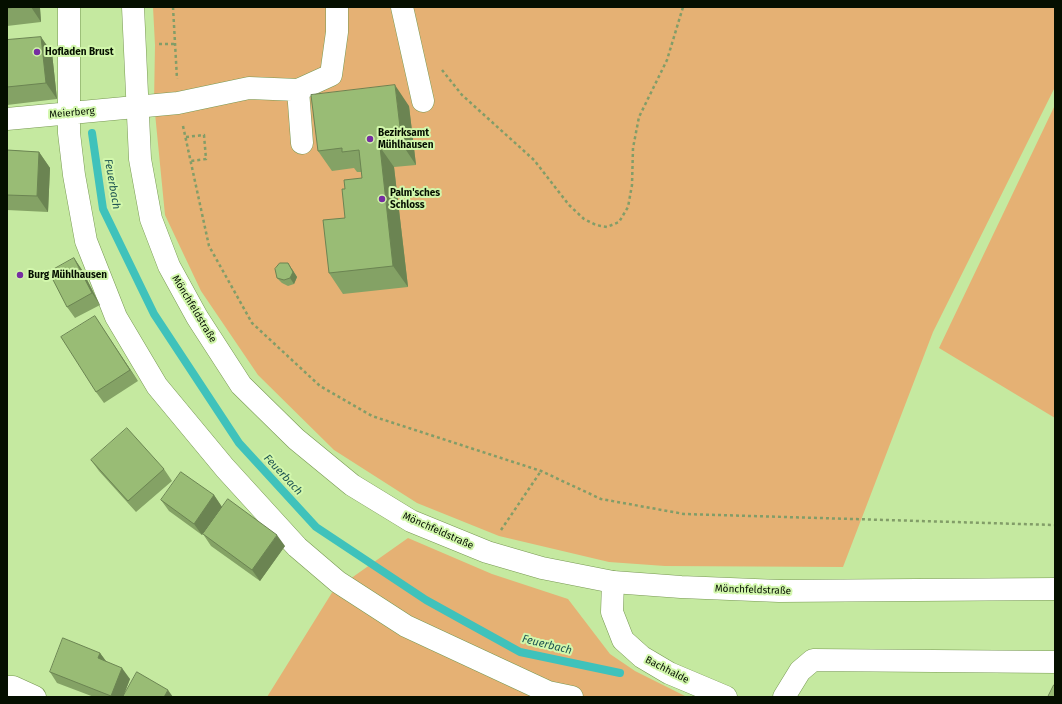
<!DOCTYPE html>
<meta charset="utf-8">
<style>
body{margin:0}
#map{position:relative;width:1062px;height:704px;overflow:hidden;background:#c5e9a0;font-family:"Fira Sans",sans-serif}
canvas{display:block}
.frame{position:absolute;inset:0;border:8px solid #050f00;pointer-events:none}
</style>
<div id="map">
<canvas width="1062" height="704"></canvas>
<div class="frame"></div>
</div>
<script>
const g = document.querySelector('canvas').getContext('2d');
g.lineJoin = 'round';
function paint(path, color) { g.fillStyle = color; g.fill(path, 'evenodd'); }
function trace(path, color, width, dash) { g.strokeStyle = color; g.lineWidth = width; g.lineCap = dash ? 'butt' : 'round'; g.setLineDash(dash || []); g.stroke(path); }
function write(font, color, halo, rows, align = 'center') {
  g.font = font + ' "Fira Sans",sans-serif'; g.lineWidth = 4; g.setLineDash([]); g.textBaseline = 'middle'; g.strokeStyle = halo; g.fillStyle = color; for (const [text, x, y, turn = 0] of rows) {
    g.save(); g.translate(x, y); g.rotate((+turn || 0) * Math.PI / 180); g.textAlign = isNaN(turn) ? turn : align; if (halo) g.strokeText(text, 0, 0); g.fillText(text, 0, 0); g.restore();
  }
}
const green = new Path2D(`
 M153,7H1055V87L933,332L843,567L665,566L609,562L499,536L417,503L334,450L258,375L201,291L165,215L154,103L155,45Z
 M1055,105V418L939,348Z
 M408,538L492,574L568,599L610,654L635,671L687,697H267L333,591Z`);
const stream = new Path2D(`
 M92,133L103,209L154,314L239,443L316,527L426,600L520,652L620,673`);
const path = new Path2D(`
 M173,7L177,79
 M159,44H175
 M442,70L462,95L534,160L569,205L584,219L596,225L607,227L619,222L628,207L632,185L633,148L639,117L667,60L683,7
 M183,126L209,246L252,323L320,386L372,416L541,471L601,499L684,514L1055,525
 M186,137L204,135L206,159L191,161
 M501,530L541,471`);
const minor = new Path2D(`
 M69,7V133L74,175L86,241L116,317L157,386L225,468L297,547L338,582L406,626L548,692L572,697
 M402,7L423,101
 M298,90L302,143
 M7,119L178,103L249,88L298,90L331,75L337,32V7
 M613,582L612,612L623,640L642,657L669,673L726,697
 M7,687H13L35,697
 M784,697L800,671L813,660L1055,662`);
const major = new Path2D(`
 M133,7L140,159L151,219L169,266L197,317L241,385L296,439L352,485L411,521L487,552L542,568L613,582L681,587L779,591L1055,589`);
const wall = new Path2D(`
 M7,7H46L40,8L41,22L7,26Z
 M41,37L52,53L57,99L7,105V40Z
 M409,106L416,165L394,167L408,287L343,294L329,273L345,218V189L362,178V172H357L354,168L332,171L318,151Z
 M7,150L39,152L50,168L48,212L7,210Z
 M74,258L82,270L100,305L75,318L67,307Z
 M292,269L297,277L294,284L288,286L282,283L277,278Z
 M102,327L138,381L104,403L96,392Z
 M91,460L164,469L172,481L136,512L99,471Z
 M214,495L222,507L202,535L169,511L161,500Z
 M203,534L285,546L260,581L211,546Z
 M100,653L106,661L130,679L123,697H94L57,683L50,672Z`);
const shadedWall = new Path2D(`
 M31,7H39L40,8L41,22Z
 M41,37L52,53L57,99L46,83Z
 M395,85L409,106L416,165L402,144Z
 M380,147L394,167L408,287L393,266Z
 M39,152L50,168L48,212L37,196Z
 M74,258L82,270L100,305L92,293Z
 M288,263L297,277L294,284L290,278Z
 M95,316L102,327L138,381L130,370Z
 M214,495L222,507L202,535L194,524Z
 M277,535L285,546L260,581L252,570Z
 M100,653L108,664L98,658Z
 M122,668L130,679L123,697H112L111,696Z
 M168,690L173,697H164Z`);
const building = new Path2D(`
 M7,7H18L7,8Z
 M41,37L46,83L7,87V40Z
 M395,85L402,144L380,147L393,266L329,273L323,220L345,218L342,189H345L344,180L362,178L359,150L342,152V148L318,151L311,95Z
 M7,150L39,152L37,196L7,195Z
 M74,258L92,293L67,307L49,272Z
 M280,263H288L293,272L290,278L284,280L277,278L275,269Z
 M95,316L130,370L96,392L61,337Z
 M127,428L164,469L128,501L91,460Z
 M181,472L214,495L194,524L161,500Z
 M228,499L277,535L252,570L203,534Z
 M63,638L100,653L98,658L122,668L111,696L50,672Z
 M137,672L168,690L164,697H123Z
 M1054,685H1055V697H1048Z`);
const markers = [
 [37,52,4,"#762ea1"],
 [370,139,4,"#762ea1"],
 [382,199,4,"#762ea1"],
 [20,275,4,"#762ea1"]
];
const poiNames = [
 ["Hofladen Brust",45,52],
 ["Bezirksamt",378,133],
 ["Mühlhausen",378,145],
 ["Palm'sches",390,193],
 ["Schloss",390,205],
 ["Burg Mühlhausen",28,275]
];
const streetNames = [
 ["Meierberg",72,113,-5],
 ["Mönchfeldstraße",194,309,59],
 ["Mönchfeldstraße",438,531,24],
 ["Mönchfeldstraße",753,590,2],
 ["Bachhalde",667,670,27]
];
const waterNames = [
 ["Feuerbach",112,184,80],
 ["Feuerbach",283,475,47],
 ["Feuerbach",547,645,14]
];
paint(green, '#e5b174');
trace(stream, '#3fc2bb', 8);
trace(minor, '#779852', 23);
trace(major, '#779852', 23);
trace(path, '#829d68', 2.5, [3, 3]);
trace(minor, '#fff', 22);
trace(major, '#fff', 22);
paint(wall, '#84a265');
paint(shadedWall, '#6b8452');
paint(building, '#99bc75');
trace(building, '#6b8452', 1);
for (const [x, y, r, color] of markers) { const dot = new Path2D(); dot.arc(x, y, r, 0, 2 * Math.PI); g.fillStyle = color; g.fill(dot); trace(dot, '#d2f7ac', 1.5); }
write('bold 10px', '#050f00', '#d2f7ac', poiNames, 'left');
write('10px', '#050f00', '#d2f7ac', streetNames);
write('italic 11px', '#205653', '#d2f7ac', waterNames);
</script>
